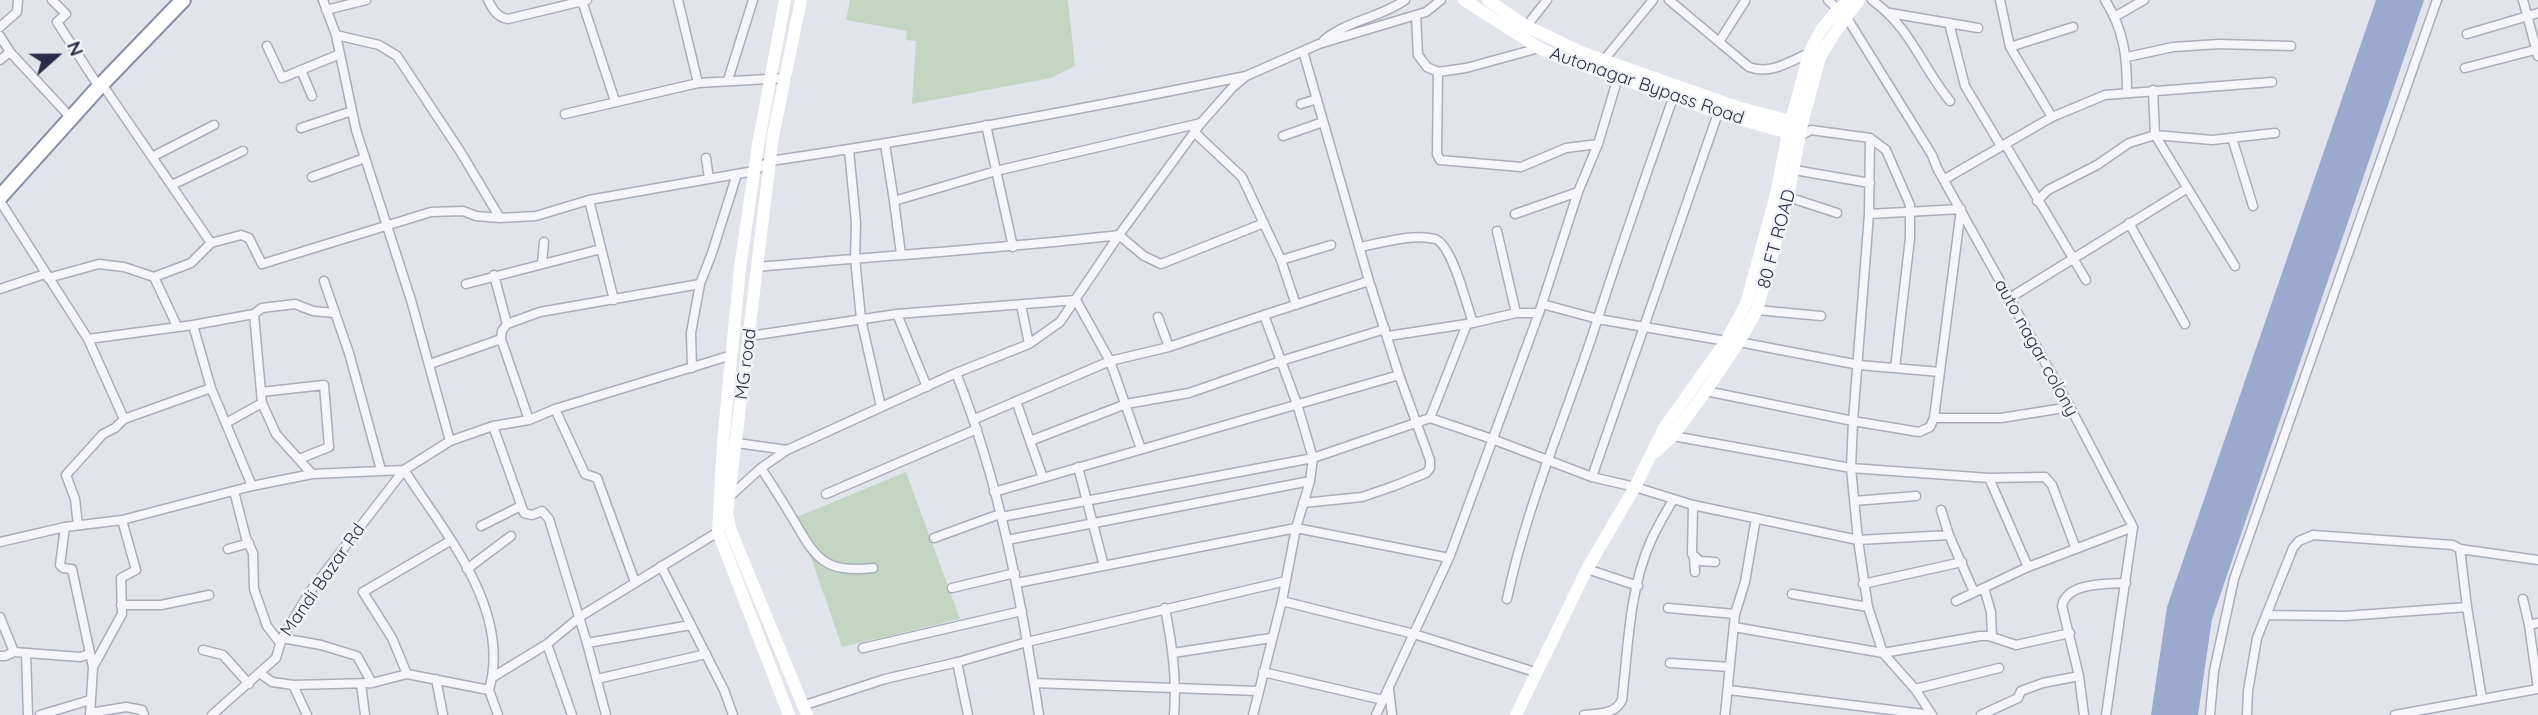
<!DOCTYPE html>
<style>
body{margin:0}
#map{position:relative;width:2538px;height:715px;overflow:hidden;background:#e2e4ec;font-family:Quicksand,sans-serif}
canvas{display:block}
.north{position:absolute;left:21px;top:21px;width:70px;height:70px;-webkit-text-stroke:5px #f3f4f9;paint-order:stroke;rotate:69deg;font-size:19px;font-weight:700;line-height:28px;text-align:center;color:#292d46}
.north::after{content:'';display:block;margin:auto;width:24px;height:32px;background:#292d46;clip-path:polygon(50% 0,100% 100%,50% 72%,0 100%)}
</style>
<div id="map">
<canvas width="2538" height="715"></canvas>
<div class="north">N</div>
</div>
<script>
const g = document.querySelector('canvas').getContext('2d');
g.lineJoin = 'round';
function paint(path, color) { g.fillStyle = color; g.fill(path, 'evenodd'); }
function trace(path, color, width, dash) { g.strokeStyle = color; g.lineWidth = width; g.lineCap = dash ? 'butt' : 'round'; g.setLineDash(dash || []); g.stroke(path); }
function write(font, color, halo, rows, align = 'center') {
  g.font = font + ' Quicksand,sans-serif'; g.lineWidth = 5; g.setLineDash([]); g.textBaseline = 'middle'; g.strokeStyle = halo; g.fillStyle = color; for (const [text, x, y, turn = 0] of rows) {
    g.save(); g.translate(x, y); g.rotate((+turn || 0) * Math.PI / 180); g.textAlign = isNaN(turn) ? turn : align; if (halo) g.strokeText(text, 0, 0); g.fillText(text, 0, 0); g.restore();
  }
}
const green = new Path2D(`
 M850,0H1068L1075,66L1051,78L912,104L916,41L906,40L907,31L846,20Z
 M906,472L960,619L842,647L797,517Z`);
const water = new Path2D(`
 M2376,0H2424L2212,619L2198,715H2151L2167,607Z`);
const street = new Path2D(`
 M52,0L66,14L57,22L99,87
 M323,0L336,35L356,130L411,300L450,441
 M488,0C493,10 497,17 508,19L587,0
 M678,0L698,83
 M1669,0L1749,67C1770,75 1789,62 1809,53
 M1828,0L1847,18L1932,155L1937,168L2070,407L2133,527L2106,715
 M1872,0C1912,29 1921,66 1950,101
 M2000,0L2010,47L2052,117
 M2105,0C2124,30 2127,57 2127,92
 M2523,0L2538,56
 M582,1L615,101
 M326,10L366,0
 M1890,13L1978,28
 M1416,15L1418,55L1427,67L1438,72L1466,68L1539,48
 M2116,16L2144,0
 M1949,23L1965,86L2001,146
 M0,27L17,12L18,0
 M1525,28L1547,0
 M2467,34L2538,13
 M336,35L379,45L397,56L460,151L500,218
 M0,36L10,52L71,118
 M1324,40C1348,20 1380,18 1405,0
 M1719,42L1745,1
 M267,46L282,78L301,70
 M2010,47L2073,27
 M1303,51L1369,281L1399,375L1430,460V468L1426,473L1394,486L1362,497L1303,503
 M2127,57L2173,47L2219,44L2291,46
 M0,60L10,52
 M1603,61L1653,0
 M2465,68L2538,49
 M1438,72L1437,154L1440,160L1521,167L1566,148L1598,144
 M728,80L753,0
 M102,84L211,243
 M2153,90L2155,135L2235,266
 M312,96L301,70L340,54
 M1301,104L1317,99
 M565,114L698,83L786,78
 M986,125L1013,247
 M301,128L352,111
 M1194,132L1242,177L1281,260L1296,305
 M1283,136L1323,122
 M1800,136L1811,130L1870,138L1886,150L1910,205V238L1895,368
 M1870,138L1869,214L1853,421L1851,468L1858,540L1868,607L1883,653L1915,689L1932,715
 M2232,138L2253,206
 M885,144L894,201
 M2005,144L2086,280
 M849,150L856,223L855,258L861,319L881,407
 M152,157L214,125
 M706,158L709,179
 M1794,170L1870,183
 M312,177L365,158
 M1945,179L2052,117L2105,95L2272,82
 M172,185L243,151
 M1788,197L1837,213
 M589,200L614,300
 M0,201L88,339L124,419
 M2037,201L2048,190L2097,165L2129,143L2155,135L2212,140L2275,133
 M1515,214L1578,192
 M2129,223L2185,324
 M1497,231L1516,313
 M1359,247C1382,243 1413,233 1435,239C1452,244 1467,306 1473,323
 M901,254L894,201L996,171L1201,123
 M1281,260L1331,245
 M542,263L544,242
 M757,267C878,256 999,249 1119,235L1144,256L1161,264L1264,223
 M494,275L507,324
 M154,277L177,326
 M48,278L99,264L124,267L154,277L191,263L211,243L241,235L249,238L262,264L431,212L463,211L476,216L500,218L536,216L589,200L754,171L770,161C930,138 1088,108 1246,76
 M324,281L349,353L381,470
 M466,284L601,249
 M0,289L45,274
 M2008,299L2186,189
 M1542,304L1598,319L1726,341
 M1021,305L1029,344
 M1757,310L1821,316
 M254,314L262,403L276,434L312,474
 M897,314L927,387
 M1158,317L1169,347
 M193,325L254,314L262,308L295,304L313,311L334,313
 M750,336L897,314L1076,300L1110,361L1141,449
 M1388,336L1473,323L1516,313H1539
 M88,339L193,325L211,388L252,486
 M1739,342L1859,365L1940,372
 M430,364L501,339
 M692,368L691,333L700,284L712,253L737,174
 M956,373C1000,483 1021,599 1039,715
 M1706,391L1853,421L1919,432L1930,427L1934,418L1961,209L1869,214
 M261,392L324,385L329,447L299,459
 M1016,401L1043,478
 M555,409L585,474L597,478L635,582
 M1430,418L1467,324
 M1934,418H2001L2070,407
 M975,419L1110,361L1169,347L1264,315
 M529,420L501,339L502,331L507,324L540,312L700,284
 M226,423L262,403
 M493,426L524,513L532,515L542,511L549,519L587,643
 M1673,436L1851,468L1989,478L2045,477L2052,485L2076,549
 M1030,441L1126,404L1189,393L1281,361L1385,329
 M737,443L787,450
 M1078,467L1104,566
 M761,468C772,485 783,502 793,519C816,559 824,573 873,568
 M404,470C445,533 512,610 489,690
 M1592,477L1718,113
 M1989,478L2028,567
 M234,491L246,538L253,553L254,589L267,626L280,643
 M994,492L1399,375
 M826,494L977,429
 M728,498L761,468L787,450L956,373L1029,344L1060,322L1119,235L1201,123L1232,88L1246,76L1319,44L1426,12L1441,0
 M1854,501L1916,496
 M1693,505L1692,554L1700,561L1715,562
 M1941,510L1949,535L1974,592
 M1001,517L1313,458L1430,418L1492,439L1592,477L1635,487L1693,505L1858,540L1949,535
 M78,525L75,499L66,475L103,434L115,428L124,419L211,388
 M481,526L521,506
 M65,527L60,565L63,568L72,569L93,667
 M934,538L1000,514
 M1007,540L1310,481
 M0,542L65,527L122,520L252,486L312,474L404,470L450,441L493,426L529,420L555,409L732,355
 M228,549L249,543
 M2460,549L2538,560
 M1694,558L1695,572
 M661,566L724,690L733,715
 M467,569L511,536
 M1587,569L1638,586
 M1017,583L1296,528L1449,558
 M1863,584L1962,562
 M952,588L1015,573
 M1984,588L1991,612L1992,637
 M1792,594L1868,607
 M1507,599C1527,503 1567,414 1597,321C1621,246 1648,170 1674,95
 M2523,599L2529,625
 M1282,601L1414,634L1535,672
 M1956,601L2028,567L2133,527
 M121,605H161L209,595
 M1165,608C1172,644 1177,678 1174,715
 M1668,608L1735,614
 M2266,615L2345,616L2467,607
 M0,617L14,652L80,657L90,654
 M2538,623L2529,625L2538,689
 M1734,627L1883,653L1980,636H1989L2016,645L2070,633
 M282,638L321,645L357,656L372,683
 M547,644L572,715
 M863,648L1022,611
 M203,650L223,655L249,684
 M26,653L28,715
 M1173,653L1271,638
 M0,656H5L14,652
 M957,662L968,715
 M1670,663L1730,667
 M1263,672L1383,700
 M261,674L272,682L293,685L372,683L407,674L489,690L498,715
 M407,674L392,638L363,592L450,541
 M493,677L547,644L581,616L718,532
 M436,679L443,715
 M597,679L706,654
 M1034,683L1258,691
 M361,684L365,715
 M293,685L307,715
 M1389,689L1392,715
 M1915,689L1999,668
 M1729,690L1932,715
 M805,705L885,679L958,662L1027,642L1286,581
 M90,713L126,707L142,710L144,715
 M40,715L90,700
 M90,715L93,667L122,614L121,578L136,570L122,520
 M212,715L276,658L282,638L309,593L404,470
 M606,715L587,643L691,625
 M1253,715L1282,601L1296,528L1310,481L1313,458L1297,404L1264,315L1369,281
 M1376,715L1449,558L1539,313L1578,192L1598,144L1619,74
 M1584,715C1599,713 1615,715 1622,700C1628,649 1629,591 1650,543C1656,528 1665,514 1673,500
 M1725,715L1735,614L1745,582L1756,518
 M1981,715L2018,698L2021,691L2043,683L2079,676
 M2084,715L2079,676L2062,606C2067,582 2107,584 2126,583
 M2210,715L2214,671L2234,579L2437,0
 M2247,715L2248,691L2257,638L2293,548L2299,541L2313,535L2453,545L2460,549L2467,607L2482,699
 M2395,715L2538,689`);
const secondary = new Path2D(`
 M785,0L758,145L740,268L723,442L718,532L789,715
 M801,0L773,136L727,513L731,531L807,715
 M1464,0L1539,48L1556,56L1734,118L1793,134
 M1488,0L1526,26L1583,53L1737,107L1798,123
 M1654,453L1673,436L1706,391L1739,342L1757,310L1788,197L1802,124L1820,57L1832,37L1859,0
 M1516,715L1587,569L1635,487L1664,428L1726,341L1746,304L1776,194L1788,133L1809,53L1821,30L1838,9L1853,0`);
const highway = new Path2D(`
 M0,197L99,87L183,0`);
const streetNames = [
 ["Autonagar Bypass Road",1647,86,19],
 ["80 FT ROAD",1777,239,-75],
 ["auto nagar colony",2036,348,61],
 ["MG road",746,364,-83],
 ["Mandi Bazar Rd",323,580,-55]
];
paint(green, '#c4d6c3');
paint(water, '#9ba9ce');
trace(street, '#aaadba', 11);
trace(highway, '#898da4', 18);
trace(street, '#f6f6fa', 8);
trace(secondary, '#fff', 12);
trace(highway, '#fff', 14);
write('18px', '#292d46', '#f3f4f9', streetNames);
</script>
